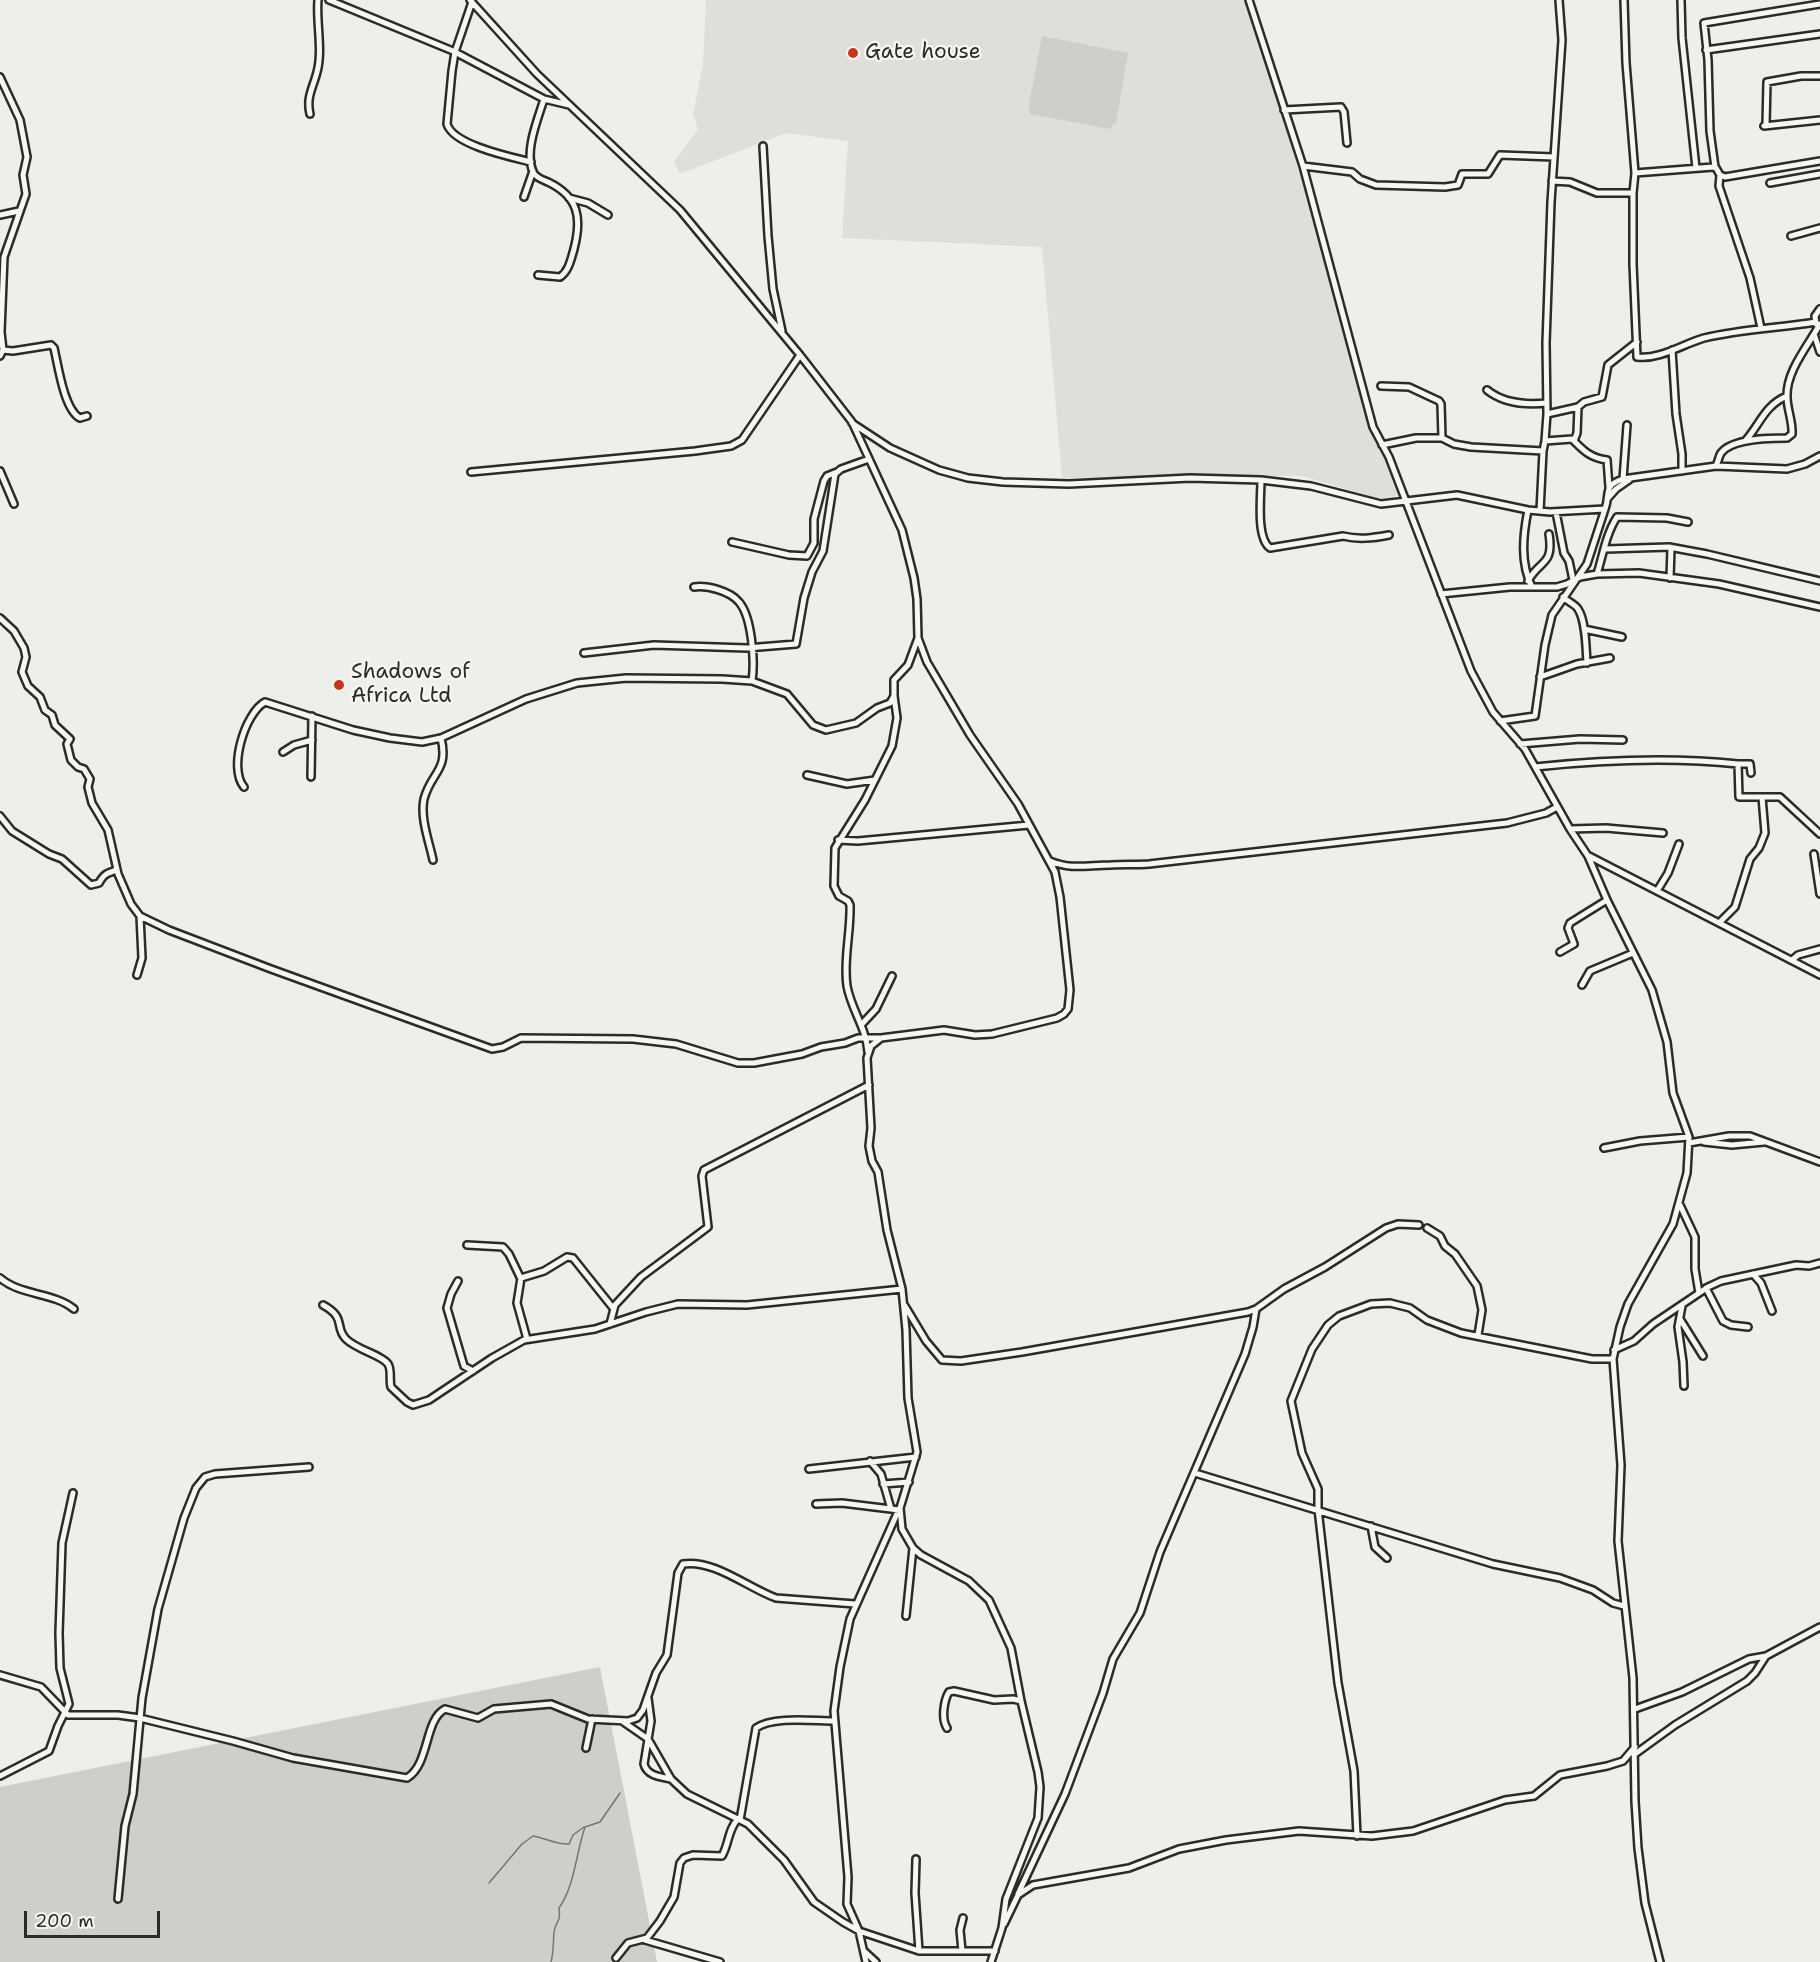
<!DOCTYPE html>
<style>
body{margin:0}
#map{position:relative;width:1820px;height:1962px;overflow:hidden;background:#eeeeea;font-family:"Shantell Sans",sans-serif}
canvas{display:block}
.scale{position:absolute;left:24px;top:1911px;width:136px;height:27px;box-sizing:border-box;border:3px solid #2b2b2b;border-top:0;padding-left:8px;font-size:18px;line-height:21px;white-space:nowrap;color:#2b2b2b;-webkit-text-stroke:4px #f6f6f2;paint-order:stroke}
</style>
<div id="map">
<canvas width="1820" height="1962"></canvas>
<div class="scale">200 m</div>
</div>
<script>
const g = document.querySelector('canvas').getContext('2d');
g.lineJoin = 'round';
function paint(path, color) { g.fillStyle = color; g.fill(path, 'evenodd'); }
function trace(path, color, width, dash) { g.strokeStyle = color; g.lineWidth = width; g.lineCap = dash ? 'butt' : 'round'; g.setLineDash(dash || []); g.stroke(path); }
function write(font, color, halo, rows, align = 'center') {
  g.font = font + ' "Shantell Sans",sans-serif'; g.lineWidth = 4.5; g.setLineDash([]); g.textBaseline = 'middle'; g.strokeStyle = halo; g.fillStyle = color; for (const [text, x, y, turn = 0] of rows) {
    g.save(); g.translate(x, y); g.rotate((+turn || 0) * Math.PI / 180); g.textAlign = isNaN(turn) ? turn : align; if (halo) g.strokeText(text, 0, 0); g.fillText(text, 0, 0); g.restore();
  }
}
const built = new Path2D(`
 M706,0H1246L1399,495L1379,499L1303,476H1173L1062,478L1042,247L842,238L848,141L786,133L680,174L674,161L698,130L693,114L703,64Z`);
const green = new Path2D(`
 M1042,36L1128,53L1116,123L1109,129L1030,114L1029,104Z
 M600,1667L657,1962H0V1787Z`);
const stream = new Path2D(`
 M489,1883L522,1844L533,1836C545,1838 557,1845 569,1844L573,1835L584,1827
 M551,1962C554,1951 553,1942 554,1932C556,1920 561,1923 559,1908C575,1885 576,1853 585,1827L600,1822L620,1793`);
const street = new Path2D(`
 M329,0L453,51L544,99L569,105
 M1249,0L1303,166L1373,427L1389,457L1471,671L1493,712L1525,749L1570,829L1588,856L1607,900L1652,990L1667,1042L1673,1093L1689,1137L1687,1173L1673,1224L1628,1304L1620,1327L1613,1359L1621,1465L1618,1541L1633,1678L1635,1801L1638,1848L1645,1903L1660,1962
 M1624,0L1626,63L1635,173L1633,193V264L1637,357C1659,360 1683,344 1704,338C1741,329 1779,328 1816,322
 M1681,0L1682,38L1696,168
 M472,2L455,52L452,71L447,124C453,145 511,157 531,162
 M1706,50L1820,34
 M1820,76H1801L1767,82L1766,125L1764,126L1820,120
 M0,77L20,120L27,157L23,175L26,194L4,257L1,332L3,350L0,356
 M1284,110L1341,107L1344,112L1347,143
 M310,114C306,97 313,88 317,72C323,51 316,22 318,0
 M763,146L768,236L773,289L782,331
 M1303,166L1352,172L1360,179L1376,185L1445,187L1458,185L1462,174H1488L1500,155L1554,157
 M1715,167L1710,131L1708,60L1704,23L1820,4
 M1635,173L1713,167L1716,168L1720,175L1725,177L1820,161
 M1720,175L1719,186L1750,278L1761,328
 M1552,181L1570,182L1597,193H1633
 M1770,183L1820,174
 M524,197L533,171
 M569,198L588,203L608,215
 M0,215L19,211
 M1791,236L1820,228
 M538,275L560,277C569,271 571,259 574,249C582,218 579,197 548,182C543,180 536,178 533,172C524,151 538,119 544,99
 M1816,324L1815,316L1820,309
 M1814,334L1820,352
 M3,350L13,351L51,345L54,348C58,365 64,410 80,418L87,416
 M1672,350L1676,414L1682,454V471
 M1381,386L1409,387L1439,401L1441,404L1442,438
 M1487,390C1503,403 1527,405 1547,403
 M1547,414L1578,407
 M852,423L890,448L939,470L968,478L1003,482L1069,484L1190,478L1261,480L1311,486L1381,504L1457,495L1528,510L1550,512L1605,509C1611,493 1602,486 1623,479L1716,466L1787,469L1805,464L1820,456
 M1746,440C1760,424 1765,405 1787,396
 M1545,441L1572,439C1583,450 1590,458 1607,460L1609,487
 M1574,441L1577,433L1578,407L1584,402L1602,397L1608,365L1637,342
 M1382,445L1416,438H1442L1454,444L1471,447L1543,451
 M1716,466C1718,462 1719,456 1721,453C1732,438 1771,438 1787,438L1792,434C1793,422 1787,409 1787,397C1786,371 1808,346 1820,324
 M0,471L14,504
 M471,472L695,451L731,446L742,440L800,355
 M1623,479L1627,425
 M1261,480C1261,497 1256,538 1270,548L1343,536C1359,540 1373,538 1389,535
 M1608,498L1616,489L1629,480
 M1528,510C1523,535 1520,563 1532,587
 M1540,511L1543,451L1545,441L1547,414L1546,343L1551,202L1562,40L1559,0
 M1556,512L1564,553L1569,561L1573,580
 M732,542L789,555L807,556L814,543V519L824,481L827,476L837,472
 M1606,549L1669,547L1707,554L1820,581
 M1597,574C1603,555 1606,534 1617,517L1667,518L1688,522
 M1670,578L1671,548
 M1528,581C1540,559 1554,566 1549,534
 M694,587C707,585 730,591 739,602C752,617 755,661 752,681
 M1441,594L1510,587H1557L1567,584L1580,577L1597,574L1639,573L1719,584L1820,607
 M1563,597C1568,602 1575,604 1578,609C1586,621 1586,649 1587,663
 M0,618L14,631L24,648L26,657L22,672L28,686L40,697L45,710L52,715L55,725L70,739L67,744L71,760L78,767L84,769L90,779L88,787L92,803L108,830L118,874L131,904L140,916L169,930L271,969L492,1049L503,1047L521,1038L633,1039L676,1044L738,1063H754L802,1054L821,1047L845,1043L858,1038H879
 M1584,629L1622,637
 M918,638L927,662L970,735L1018,804L1055,872L1060,897L1070,990L1068,1009L1064,1014L1057,1018L992,1034L975,1035L944,1030L881,1038L871,1046L867,1058L871,1128L869,1146L872,1161L878,1172L887,1230L902,1289L906,1330L908,1398L917,1452L900,1508L902,1529L913,1548L921,1555L969,1581L989,1600L1011,1648L1021,1701L1038,1772L1040,1787L1038,1818L1006,1899L1002,1928L991,1962
 M584,653L654,645L747,648L796,644L804,598L812,572L823,551L835,474L841,469L869,459
 M1540,677L1577,664L1610,658
 M1500,721L1535,716L1545,645L1552,615L1587,564L1605,509
 M1520,744L1580,739L1623,740
 M283,752L294,745L312,740
 M1738,764H1750L1751,773
 M1535,767C1602,760 1671,757 1738,764L1739,797H1780L1820,834
 M807,775L847,784L875,780
 M311,777L312,716
 M244,787C228,768 245,713 265,702L353,730L390,738L422,742L441,738L526,699L577,683L626,678L722,679L752,681L787,694L813,725L826,730L856,723L877,708L890,703L894,696V680L908,665L918,638L917,599L914,578L902,530L852,422L800,355L680,210L537,74L470,0
 M0,816L12,831L49,854L62,859L91,885L99,883C104,874 107,873 117,870
 M1570,829L1606,828L1663,833
 M838,840L858,841L1029,825
 M1814,854L1820,894
 M1589,856L1820,975
 M433,860C429,841 420,818 424,799C431,772 449,771 441,738
 M1050,861C1071,870 1088,865 1111,865C1123,864 1136,865 1149,864L1507,823L1546,813L1557,807
 M1657,891L1668,873L1679,844
 M1719,923L1735,907L1750,859L1759,848L1765,833L1762,797
 M1560,952L1574,944L1568,928L1570,923L1607,900
 M1792,960L1798,955L1820,949
 M137,975L142,958L140,916
 M1582,985L1590,971L1633,953
 M862,1024L876,1009L892,976
 M868,1052C866,1027 851,1009 847,986C843,960 851,932 850,905L848,901L839,896L834,886L835,848L865,800L892,746L897,718L894,696
 M1704,1142L1732,1145L1764,1142
 M1689,1143L1729,1136H1750L1820,1162
 M1604,1148L1640,1141L1689,1137
 M1680,1205L1695,1237V1269L1699,1293
 M1427,1228L1440,1236L1445,1246L1455,1254L1477,1286L1482,1310L1478,1335
 M467,1245L503,1247L509,1254L521,1279
 M1753,1274L1761,1283L1772,1311
 M0,1278C21,1296 53,1292 74,1309
 M458,1281L451,1294L447,1308L464,1366L473,1371
 M1706,1288L1723,1321L1731,1325L1748,1327
 M323,1305C347,1318 334,1327 346,1339C357,1350 382,1355 388,1364C392,1370 389,1380 391,1387L407,1402L413,1405L429,1400L492,1358L524,1340L595,1329L646,1312L678,1304L747,1305L902,1289
 M905,1306L926,1341L942,1360L961,1361L1022,1352L1248,1312L1256,1309L1284,1289L1325,1267L1386,1228L1398,1224L1419,1225
 M1682,1306L1678,1327L1683,1362L1684,1386
 M1680,1319L1703,1356
 M610,1324L615,1305L641,1277L708,1227L702,1176L704,1170L869,1085
 M527,1339L517,1303L521,1278L544,1271L567,1257L573,1258L613,1308
 M1614,1350L1634,1341L1653,1324L1708,1287L1721,1281L1796,1265L1809,1266L1820,1263
 M870,1461L881,1474L891,1509
 M809,1469L916,1457
 M1195,1473L1493,1564L1560,1578L1593,1590L1613,1603L1624,1606
 M883,1484L909,1482
 M816,1504L842,1503L899,1510
 M1371,1526L1375,1547L1387,1558
 M906,1616L913,1548
 M0,1675L41,1687L68,1715H118L140,1718L233,1741L293,1758L407,1778C430,1764 424,1720 445,1709L478,1718L494,1709L551,1704L588,1719L628,1721L637,1718L643,1710L656,1673L667,1655L678,1573L683,1564C714,1559 748,1588 776,1598L855,1604
 M648,1698L651,1721L644,1764C647,1776 661,1777 671,1779
 M1635,1709L1682,1692L1749,1659L1766,1656
 M622,1721L648,1739L671,1779L687,1794L748,1824L784,1860L814,1902L843,1922L859,1931L919,1951H995
 M947,1728C941,1719 944,1700 949,1692L954,1691L994,1700L1013,1699L1021,1701
 M586,1748L592,1719
 M1635,1754L1675,1725L1747,1681L1755,1673L1766,1656L1820,1627
 M0,1776L49,1751L58,1726L69,1704L60,1668L59,1633L62,1543L73,1493
 M740,1820L756,1728C773,1716 813,1721 834,1721
 M1357,1836L1354,1771L1338,1683L1318,1509V1489L1302,1453L1291,1401L1312,1349L1328,1325L1339,1316L1371,1304L1390,1303L1410,1308L1427,1320L1461,1333L1592,1359H1613
 M916,1859L915,1893L919,1951
 M1018,1894L1065,1794L1103,1693L1113,1659L1140,1613L1160,1552L1245,1354L1253,1327L1256,1309
 M118,1899L125,1826L133,1794L142,1698L158,1609L184,1518L196,1488L205,1477L215,1474L309,1467
 M1004,1924L1018,1895L1033,1885L1129,1868L1179,1849L1226,1840L1299,1831L1372,1836L1413,1831L1505,1800L1534,1796L1560,1775L1607,1766L1623,1761L1635,1747
 M645,1940L720,1962
 M864,1951L876,1962
 M962,1951L960,1930L963,1918
 M616,1958L628,1943L647,1938L660,1921L674,1897L680,1863L684,1858L693,1855L722,1856C729,1844 728,1829 738,1819
 M866,1962L859,1931L847,1904L848,1877L834,1711L840,1667L850,1619L899,1509`);
const markers = [
 [853,53,6,"#c8321e"],
 [339,685,6,"#c8321e"]
];
const poiNames = [
 ["Gate house",865,53],
 ["Shadows of",351,673],
 ["Africa Ltd",351,697]
];
paint(built, '#dededb');
paint(green, '#cececa');
trace(stream, '#757573', 1.5);
trace(street, '#2b2b2b', 10);
trace(street, '#f6f6f2', 5);
for (const [x, y, r, color] of markers) { const dot = new Path2D(); dot.arc(x, y, r, 0, 2 * Math.PI); g.fillStyle = color; g.fill(dot); trace(dot, '#f6f6f2', 2); }
write('21px', '#2b2b2b', '#f6f6f2', poiNames, 'left');
</script>
